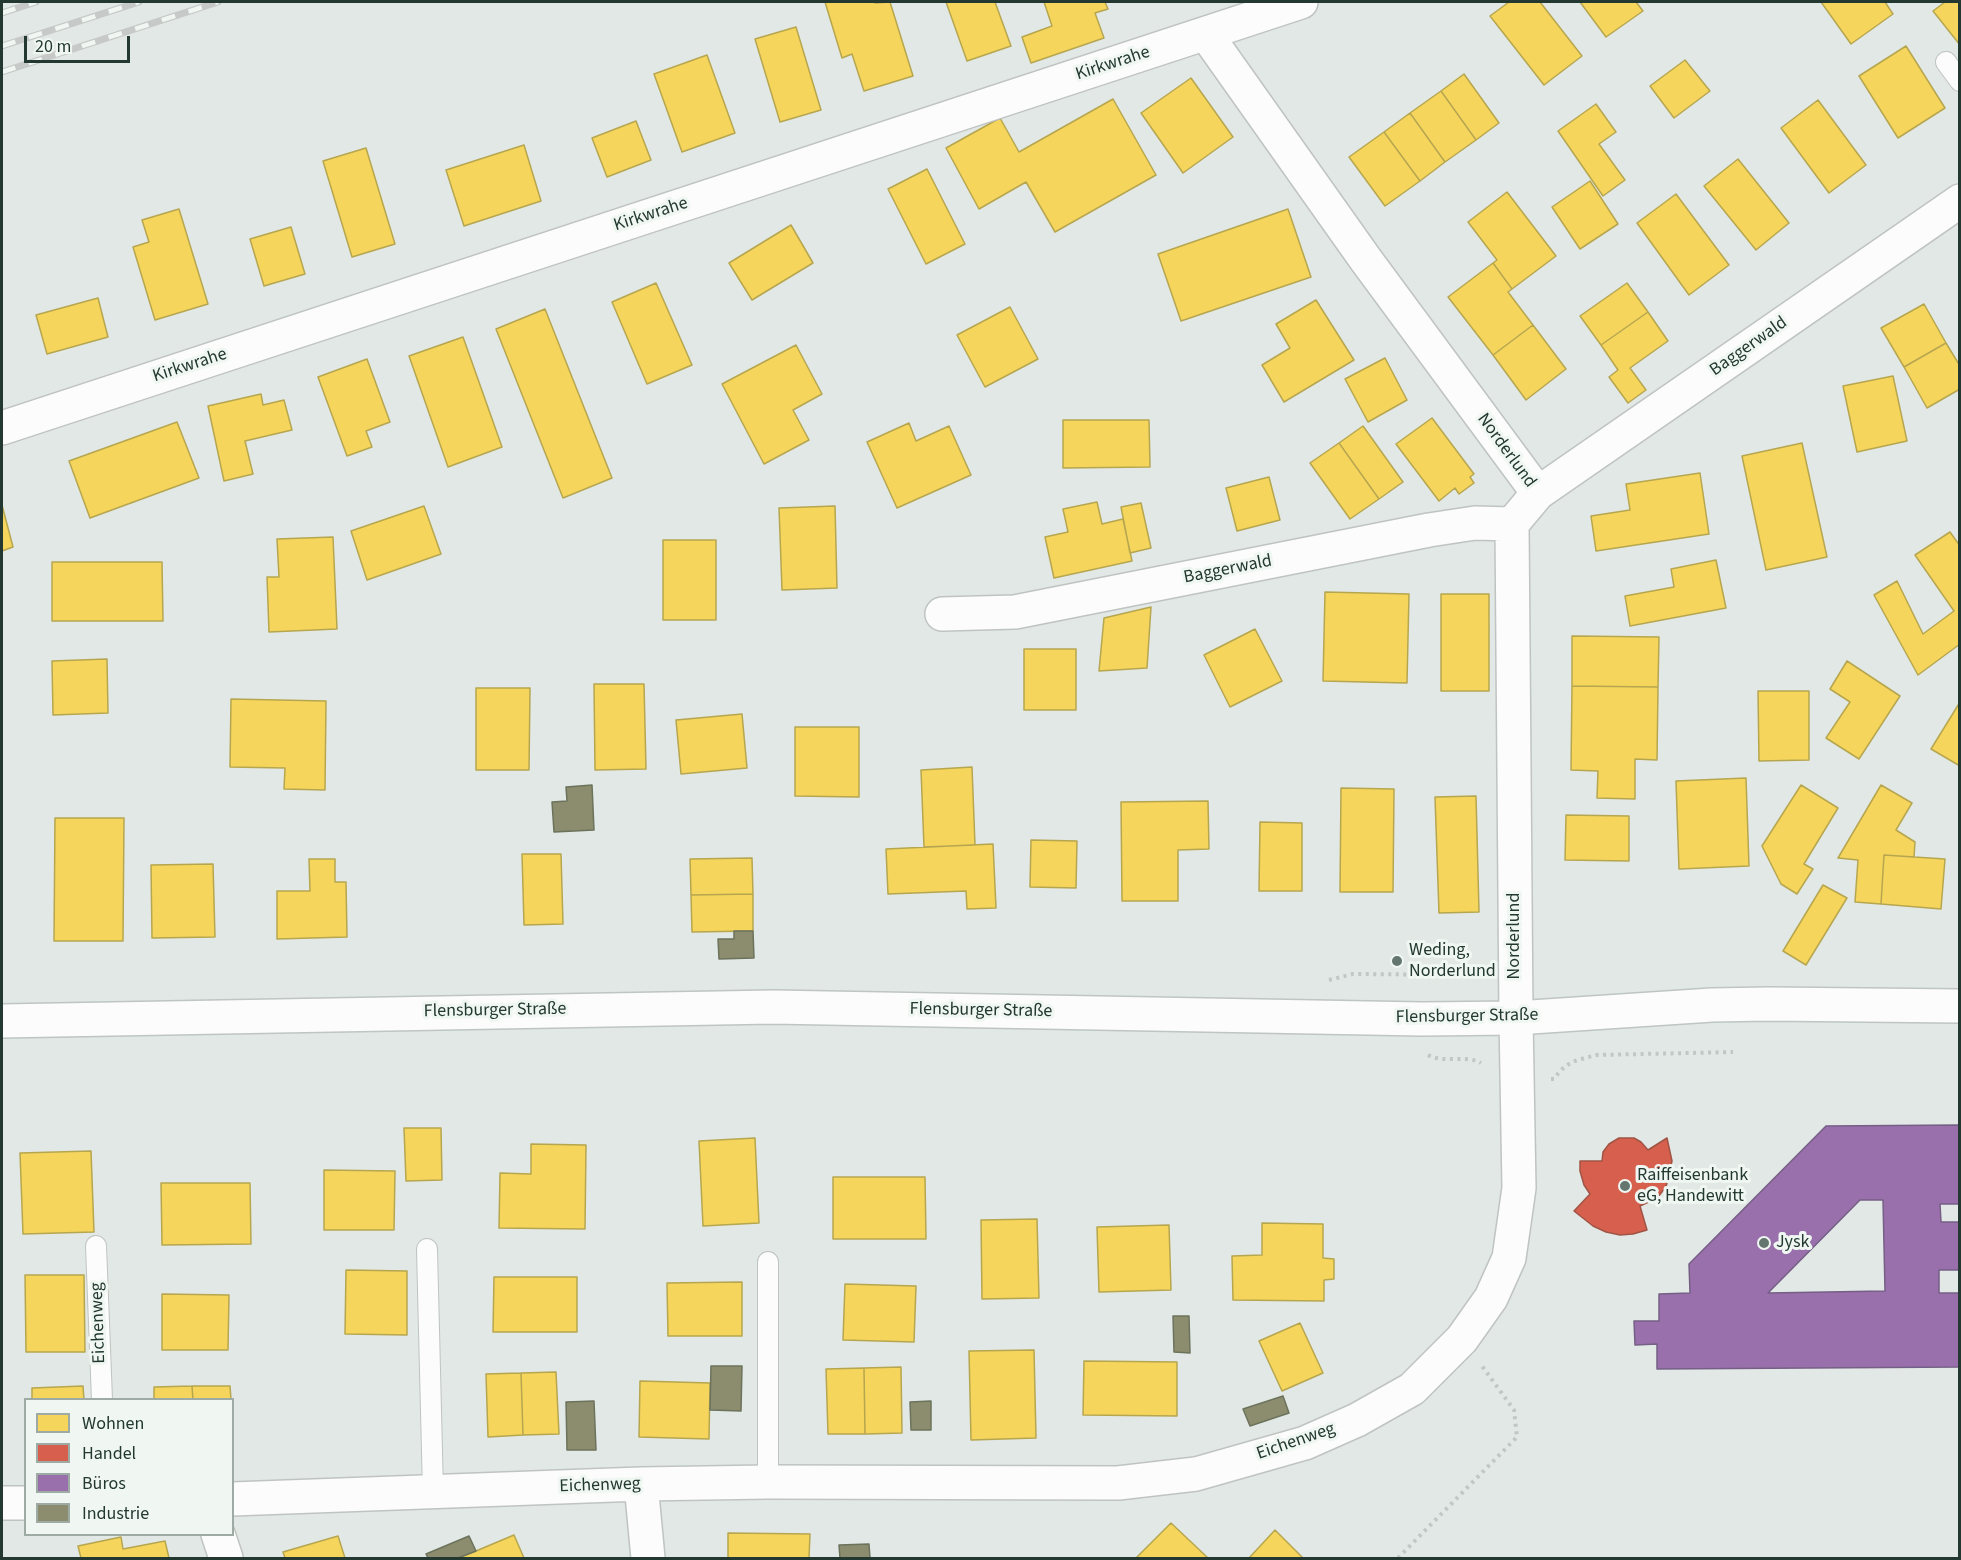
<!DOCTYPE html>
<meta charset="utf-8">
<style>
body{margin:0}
#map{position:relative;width:1961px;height:1560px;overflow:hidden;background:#e2e8e5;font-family:"Source Sans 3",sans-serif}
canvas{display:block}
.frame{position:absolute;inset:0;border:3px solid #223831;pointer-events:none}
.legend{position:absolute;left:24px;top:1398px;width:210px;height:138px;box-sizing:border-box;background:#f0f7f3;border:2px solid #9eaba5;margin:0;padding:8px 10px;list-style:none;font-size:18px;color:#223831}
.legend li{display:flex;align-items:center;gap:12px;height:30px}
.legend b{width:30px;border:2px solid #9eaba5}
.scale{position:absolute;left:24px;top:36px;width:106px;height:27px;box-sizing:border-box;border:3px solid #223831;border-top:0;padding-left:8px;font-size:18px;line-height:21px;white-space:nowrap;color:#223831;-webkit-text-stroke:4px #f0f7f3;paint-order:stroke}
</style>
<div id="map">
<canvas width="1961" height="1560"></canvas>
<div class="frame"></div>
<ul class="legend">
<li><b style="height:16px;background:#f6d55c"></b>Wohnen</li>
<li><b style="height:16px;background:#d6604d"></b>Handel</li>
<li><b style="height:16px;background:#9970ab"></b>Büros</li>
<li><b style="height:16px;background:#8c8c6e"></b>Industrie</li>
</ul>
<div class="scale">20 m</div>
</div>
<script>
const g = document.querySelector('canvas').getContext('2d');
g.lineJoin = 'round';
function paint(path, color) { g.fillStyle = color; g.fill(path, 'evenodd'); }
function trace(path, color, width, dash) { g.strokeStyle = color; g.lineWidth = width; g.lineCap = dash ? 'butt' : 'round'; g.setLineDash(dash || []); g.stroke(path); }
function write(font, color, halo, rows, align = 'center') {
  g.font = font + ' "Source Sans 3",sans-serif'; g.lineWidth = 6; g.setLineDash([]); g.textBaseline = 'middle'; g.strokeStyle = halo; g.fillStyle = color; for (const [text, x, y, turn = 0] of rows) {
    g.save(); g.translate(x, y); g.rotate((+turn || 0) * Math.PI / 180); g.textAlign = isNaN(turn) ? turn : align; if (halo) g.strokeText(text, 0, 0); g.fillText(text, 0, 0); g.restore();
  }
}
const homes = new Path2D(`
 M825,2H875V3L890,2L913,76L864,91L852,54L842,58Z
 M946,2H995L1011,46L967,61Z
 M1044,2H1105L1108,9L1095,13L1104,38L1031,63L1022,37L1052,26Z
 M1509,2H1540L1582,56L1544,85L1490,16Z
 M1580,2H1636L1643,11L1606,37Z
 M1821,2H1885L1893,14L1851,44Z
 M1945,2H1960V45L1933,11Z
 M796,27L821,110L780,122L755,39Z
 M1906,46L1945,108L1898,138L1859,76Z
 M707,55L735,133L682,152L654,74Z
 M1685,60L1710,91L1674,118L1650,86Z
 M1464,74L1499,123L1476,140L1441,91Z
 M1191,78L1233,137L1183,173L1141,113Z
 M1441,91L1476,140L1445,162L1410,113Z
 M1113,99L1156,175L1055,232L1026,182L979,209L946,148L1000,118L1019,152Z
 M1818,100L1866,165L1829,193L1781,128Z
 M1596,104L1616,132L1599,144L1625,180L1603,196L1558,131Z
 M1410,113L1445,162L1420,181L1384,132Z
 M636,121L651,160L607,177L592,138Z
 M1384,132L1420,181L1385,206L1349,157Z
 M524,145L541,201L464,226L446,170Z
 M366,148L395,244L352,257L323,161Z
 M1738,159L1789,223L1756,250L1704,186Z
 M927,169L965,244L926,264L888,189Z
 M1590,181L1618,224L1580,249L1552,207Z
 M1507,192L1556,256L1512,289L1493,263L1497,260L1468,222Z
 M1676,194L1729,265L1689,295L1637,223Z
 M179,209L208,304L155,320L133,247L149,242L142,220Z
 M1288,209L1311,277L1181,321L1158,254Z
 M791,225L813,263L752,300L729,263Z
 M291,227L305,274L264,286L250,239Z
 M1493,263L1512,289L1508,292L1533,325L1493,355L1448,297Z
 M656,283L692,365L647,384L612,302Z
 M1627,283L1648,312L1601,345L1580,316Z
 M98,298L108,337L47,354L36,315Z
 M1316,300L1354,360L1284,402L1262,365L1290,348L1276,324Z
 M1924,304L1946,343L1904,367L1881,328Z
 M1010,307L1038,359L985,387L957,335Z
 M545,309L612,478L563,498L496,329Z
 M1648,312L1668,341L1630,368L1646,390L1628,403L1609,377L1618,370L1601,345Z
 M1533,325L1566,369L1526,400L1493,355Z
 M463,337L502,447L448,467L409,356Z
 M1946,343L1960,366V389L1927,408L1904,367Z
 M796,345L822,394L793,410L809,440L764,464L722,384Z
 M1385,358L1407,400L1368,422L1345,379Z
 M367,359L390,422L366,431L372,447L347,456L318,377Z
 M1893,376L1907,441L1857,452L1843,386Z
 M261,394L263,405L284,400L292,430L245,441L253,474L224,481L208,406Z
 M1432,418L1474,474L1470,477L1474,483L1459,494L1455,488L1439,501L1396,444Z
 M1063,420H1149L1150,467L1063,468Z
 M177,422L199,478L90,518L69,461Z
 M909,423L916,441L949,426L971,475L897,508L867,442Z
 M1363,426L1403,482L1379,499L1339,443Z
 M1339,443L1379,499L1350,519L1310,463Z
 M1802,443L1827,557L1766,570L1742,456Z
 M1700,473L1709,534L1596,551L1591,516L1630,510L1626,484Z
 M1269,477L1280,520L1237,531L1226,488Z
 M1097,502L1102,524L1123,519L1132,561L1054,578L1045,537L1068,532L1063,509Z
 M1141,503L1151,548L1130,553L1121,507Z
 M2,505L13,547L2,551Z
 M424,506L441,554L367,580L351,531Z
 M835,506L837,588L782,590L779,508Z
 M1950,532L1960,546V644L1918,675L1874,595L1897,581L1923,634L1954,611L1915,555Z
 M333,537L337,629L269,632L267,577H279L277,539Z
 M663,540H716V620H663Z
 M1716,560L1726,608L1630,626L1625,596L1674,587L1671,569Z
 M52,562H162L163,621H52Z
 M1325,592L1409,594L1407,683L1323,681Z
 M1441,594H1489V691H1441Z
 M1151,607L1147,668L1099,671L1104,618Z
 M1255,629L1282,681L1230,707L1204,655Z
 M1572,636L1659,637L1658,687L1572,686Z
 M1024,649H1076V710H1024Z
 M107,659L108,713L53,715L52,661Z
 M1847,661L1900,696L1859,759L1826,738L1850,702L1830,689Z
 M594,684H644L646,769L595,770Z
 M1572,686L1658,687L1657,760L1635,759V799L1597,798L1598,771L1571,770Z
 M476,688H530L529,770H476Z
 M1758,691H1809V760L1759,761Z
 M231,699L326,701L325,790L284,789L285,768L230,767Z
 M1960,702V766L1931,749Z
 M742,714L747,768L681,774L676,720Z
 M795,727H859V797L795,796Z
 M972,767L975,845L924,847L921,770Z
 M1746,778L1749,866L1679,869L1676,781Z
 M1801,785L1838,808L1804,864L1813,869L1797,894L1781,884L1762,846Z
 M1881,785L1912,803L1896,830L1915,842L1914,857L1884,855L1881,904L1855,902L1858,860L1838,858Z
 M1341,788L1394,789L1393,892H1340Z
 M1476,796L1479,912L1439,913L1435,797Z
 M1208,801L1209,849L1178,850V901H1122L1121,802Z
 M1566,815L1629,816V861L1565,860Z
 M55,818H124L123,941H54Z
 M1260,822L1302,823V891H1259Z
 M1031,840L1077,841L1076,888L1030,887Z
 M993,844L996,908L967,909L966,891L888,894L886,849Z
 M522,854H561L563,924L524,925Z
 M1884,855L1945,859L1941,909L1881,904Z
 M752,858L753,894L691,895L690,859Z
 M309,859H335V882H346L347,937L277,939V891H310Z
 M213,864L215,937L152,938L151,865Z
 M1823,885L1847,898L1806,965L1783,951Z
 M753,894V931L692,932L691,895Z
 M404,1128H441L442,1180L406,1181Z
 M755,1138L759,1223L703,1226L699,1141Z
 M531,1144L586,1145L585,1229L499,1228L500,1173L531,1174Z
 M91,1151L94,1232L23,1234L20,1153Z
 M324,1170L395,1171L394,1230H324Z
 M833,1177H925L926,1239H833Z
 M161,1183H250L251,1244L162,1245Z
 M1037,1219L1039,1298L982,1299L981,1220Z
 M1262,1223L1323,1224V1258L1334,1259V1279L1324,1280V1301L1233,1300L1232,1256L1262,1255Z
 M1169,1225L1171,1290L1099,1292L1097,1227Z
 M346,1270L407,1271V1335L345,1334Z
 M25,1275H84L85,1352H26Z
 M494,1277H577V1332H493Z
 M742,1282V1336H668L667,1283Z
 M845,1284L916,1286L914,1342L843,1340Z
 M162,1294L229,1295L228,1350H162Z
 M1300,1323L1323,1373L1282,1391L1259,1341Z
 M1034,1350L1036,1438L971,1440L969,1351Z
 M1084,1361L1177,1362V1416L1083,1415Z
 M901,1367L902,1433L865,1434L864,1368Z
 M864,1368L865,1434H828L826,1369Z
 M556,1372L559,1434L523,1435L521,1373Z
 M521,1373L523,1435L488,1437L486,1374Z
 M640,1381L710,1383L709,1439L639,1437Z
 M83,1386L84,1400H32V1388Z
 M192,1386L193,1400H154V1387Z
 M192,1386H230L231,1400H193Z
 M1171,1523L1208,1558H1136Z
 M1275,1530L1303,1558H1249Z
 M728,1533L810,1534L809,1558H728Z
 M514,1535L524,1558H458L476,1551Z
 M338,1536L345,1558H285L283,1552Z
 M121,1537L123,1549L165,1541L169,1558H81L78,1546Z`);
const shops = new Path2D(`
 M1619,1138H1634L1641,1142L1648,1150L1667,1138L1672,1161L1666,1187L1657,1198L1640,1206L1647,1230L1633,1234L1620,1235L1606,1232L1593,1226L1574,1211L1590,1194L1584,1185L1580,1171V1161H1602L1603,1152L1609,1144Z`);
const offices = new Path2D(`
 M1960,1125V1204H1940L1941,1222H1960V1270H1939V1293H1960V1367L1657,1369V1344L1635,1345L1634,1321H1659V1294L1690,1293L1689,1264L1826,1126ZM1860,1200H1883L1885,1291L1768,1293Z`);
const industry = new Path2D(`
 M592,785L594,830L554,832L552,802L567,801L566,787Z
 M734,931H753L754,958L719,959L718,939H734Z
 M1173,1316H1189L1190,1353L1174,1352Z
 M711,1366H742L741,1411L710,1410Z
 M1283,1396L1289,1413L1250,1426L1243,1409Z
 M594,1401L596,1450H567L566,1402Z
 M931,1401V1430H911L910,1402Z
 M469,1536L476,1551L458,1558H428L426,1554Z
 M869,1544L870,1558H840L839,1545Z`);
const path = new Path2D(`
 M1329,980L1353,974L1482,975
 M1428,1055C1445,1064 1465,1054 1481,1063
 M1551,1079H1554C1566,1061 1577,1060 1597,1055L1733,1052
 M1398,1558L1517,1437L1514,1410L1482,1366`);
const lane = new Path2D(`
 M1946,62L1960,81
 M96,1246L102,1400
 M427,1249L433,1492
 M768,1482V1262`);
const street = new Path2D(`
 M2,428L1301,2
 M1538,493L1960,201
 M942,614L1015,612L1429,530L1475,523L1512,524
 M641,1484L648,1558
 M232,1499L641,1484L768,1482L1118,1483L1196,1474L1305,1443L1357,1420L1412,1389L1462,1339L1491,1298L1509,1258L1519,1188L1516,1018L1512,524L1538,493L1366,260L1206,34
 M2,1503H26
 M218,1534L226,1558`);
const secondary = new Path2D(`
 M2,1021L773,1007L1422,1019L1516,1018L1712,1005L1769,1004L1960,1006`);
const rail = new Path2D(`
 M2,13L36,2
 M2,46L139,2
 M2,72L218,2`);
const markers = [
 [1397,961,6,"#657670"],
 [1625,1186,6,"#657670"],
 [1764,1243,6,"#657670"]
];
const streetNames = [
 ["Kirkwrahe",1113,64,-18],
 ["Kirkwrahe",651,215,-18],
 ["Baggerwald",1749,347,-35],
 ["Kirkwrahe",190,366,-18],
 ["Norderlund",1506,451,54],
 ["Baggerwald",1228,570,-11],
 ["Norderlund",1515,936,-90],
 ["Flensburger Straße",495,1011,-1],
 ["Flensburger Straße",981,1011,1],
 ["Flensburger Straße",1467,1017,-1],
 ["Eichenweg",99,1323,-92],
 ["Eichenweg",1296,1442,-19],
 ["Eichenweg",600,1486,-2]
];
const poiNames = [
 ["Weding,",1409,951],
 ["Norderlund",1409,972],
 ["Raiffeisenbank",1637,1176],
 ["eG, Handewitt",1637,1197],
 ["Jysk",1776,1243]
];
paint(homes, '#f6d55c');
trace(homes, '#b6a64f', 1.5);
paint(shops, '#d6604d');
trace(shops, '#a05445', 1.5);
paint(offices, '#9970ab');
trace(offices, '#755f86', 1.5);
paint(industry, '#8c8c6e');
trace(industry, '#6c735c', 1.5);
trace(lane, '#bfc4c2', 22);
trace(street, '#bfc4c2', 36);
trace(secondary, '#bec5c2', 36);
trace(path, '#bfc8c4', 4, [3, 4.5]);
trace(lane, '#fbfcfb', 20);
trace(street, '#fbfcfb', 33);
trace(secondary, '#fbfcfb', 33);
trace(rail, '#c6c9c8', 7);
trace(rail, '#f0f7f3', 4.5, [14]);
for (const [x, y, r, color] of markers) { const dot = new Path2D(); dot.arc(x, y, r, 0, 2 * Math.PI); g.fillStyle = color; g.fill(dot); trace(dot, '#f0f7f3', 2); }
write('18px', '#223831', '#f0f7f3', streetNames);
write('18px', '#223831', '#f0f7f3', poiNames, 'left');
</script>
